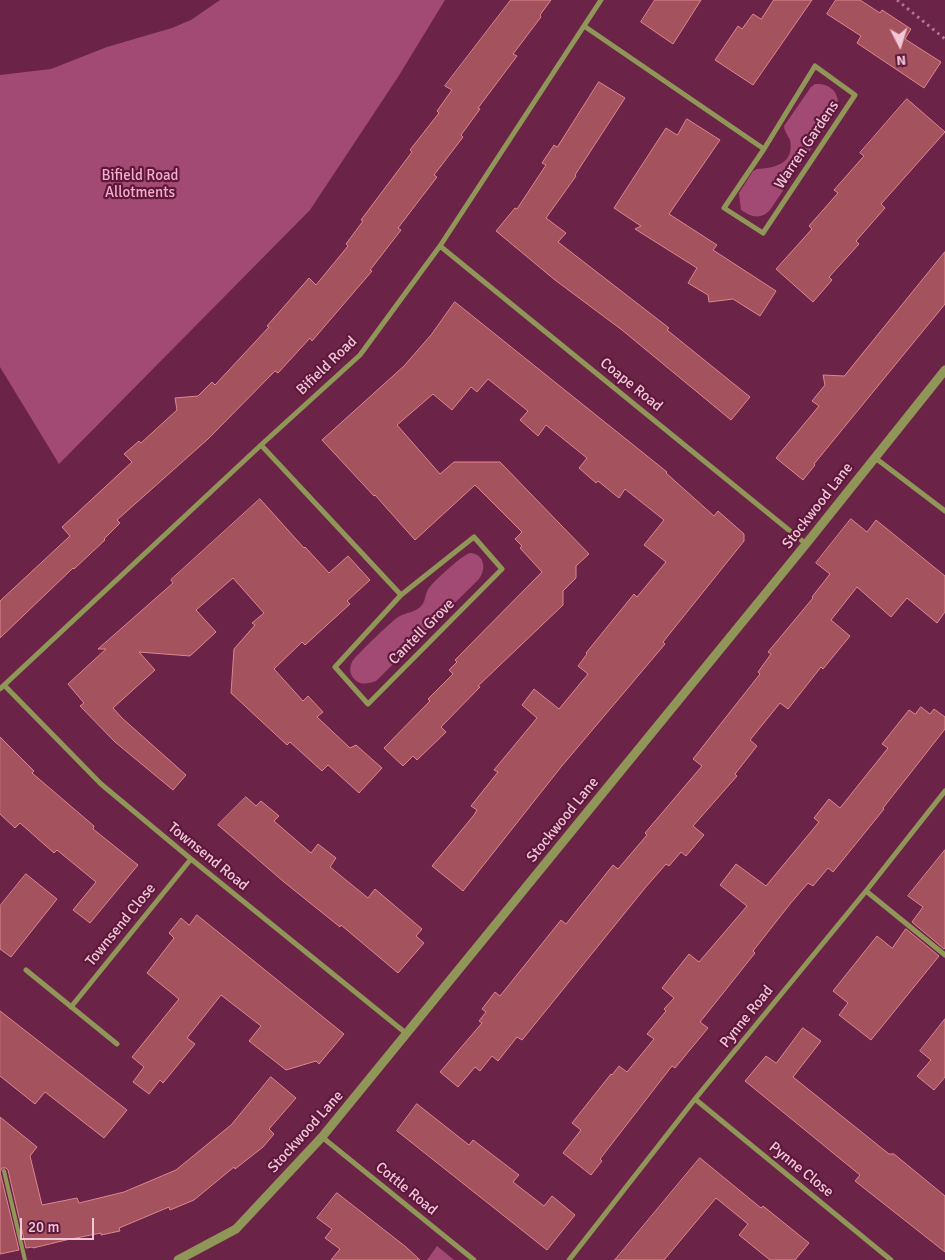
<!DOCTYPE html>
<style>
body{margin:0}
#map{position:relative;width:945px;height:1260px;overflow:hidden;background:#6b2447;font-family:Signika,sans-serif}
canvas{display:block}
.north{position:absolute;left:875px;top:20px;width:50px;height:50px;-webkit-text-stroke:4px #5e183c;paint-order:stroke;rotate:175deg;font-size:14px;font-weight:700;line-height:20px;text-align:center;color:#f1c6d7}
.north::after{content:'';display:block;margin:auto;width:18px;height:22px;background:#f1c6d7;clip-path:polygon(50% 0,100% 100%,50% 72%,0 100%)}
.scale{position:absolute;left:20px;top:1218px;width:74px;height:22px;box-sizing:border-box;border:2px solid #f1c6d7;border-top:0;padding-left:6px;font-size:15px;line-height:18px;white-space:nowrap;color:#f1c6d7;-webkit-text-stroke:4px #5e183c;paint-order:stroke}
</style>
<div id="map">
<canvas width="945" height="1260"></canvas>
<div class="north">N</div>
<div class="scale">20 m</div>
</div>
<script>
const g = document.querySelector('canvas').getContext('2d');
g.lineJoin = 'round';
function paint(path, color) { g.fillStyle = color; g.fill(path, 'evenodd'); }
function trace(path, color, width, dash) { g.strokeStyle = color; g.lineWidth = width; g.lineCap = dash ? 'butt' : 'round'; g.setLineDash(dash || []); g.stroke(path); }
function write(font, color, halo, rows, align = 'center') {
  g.font = font + ' Signika,sans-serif'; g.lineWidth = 4.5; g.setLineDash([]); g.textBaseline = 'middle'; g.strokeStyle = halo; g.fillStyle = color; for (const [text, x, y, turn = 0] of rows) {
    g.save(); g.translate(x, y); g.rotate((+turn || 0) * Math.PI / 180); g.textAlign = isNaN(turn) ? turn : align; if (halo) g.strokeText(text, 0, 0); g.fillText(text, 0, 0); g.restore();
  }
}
const green = new Path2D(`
 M220,0H445L398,77L310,210L59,464L0,367V75L51,69L107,47L172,28L191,20Z
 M815,84C831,83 840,93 838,109L770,210C761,220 751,217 741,210L739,193L753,171L757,169C774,168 795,164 790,140C788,135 784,131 784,126L811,87Z
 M470,553C484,554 487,568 479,579L376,681C370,683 364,685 358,682C351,678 348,670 352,662C355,656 391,622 398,617C406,612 416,613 422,605C426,600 425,593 429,588C435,580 461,556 470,553Z
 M437,1246L454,1260H427Z`);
const building = new Path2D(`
 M511,0H551L540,15L541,17L513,54L517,56L478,108L480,109L461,135L463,137L434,175L437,177L398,228L401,230L370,270L372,271L312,341L310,338L278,373L275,371L208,439L117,520L120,523L104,539L105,540L74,569L73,568L0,638V601L70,536L62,527L132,462L124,454L139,441L141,443L177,410L175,398L198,396L212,382L215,385L269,327L267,326L309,278L316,285L348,246L346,244L363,221L361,220L412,152L410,150L439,113L437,111L452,90L445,86Z
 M655,0H701L673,44L641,22Z
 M774,0H812L753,85L715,60L738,26L742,29L753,14L761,19Z
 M836,0H860L880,13L882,10L911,29L905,39L941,62L924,88L857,43L861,36L827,14Z
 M599,82L625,98L575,175L576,176L546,218L566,233L558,242L669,328L667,330L750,397L731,420L622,330L555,280L496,231L515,208L517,209L546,165L542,163L554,145L557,147Z
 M907,99L945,132L881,204L885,208L856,241L859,244L829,277L832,280L813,302L776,269L812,229L809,226L838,193L834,190L864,156L860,153Z
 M687,119L720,140L669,214L717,245L713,250L776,291L760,316L733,299L709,302L708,295L688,283L697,268L635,229L641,226L614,208L666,128L677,135Z
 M945,252V304L814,464L815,465L803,480L776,458L819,406L812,401L825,385L823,375L844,376Z
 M455,302L667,472L666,473L714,516L718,511L744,534V541L663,642L665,644L561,767L463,891L432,866L474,815L477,810L471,806L498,772L494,770L537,718L522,705L534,689L559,709L588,674L578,666L587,654L586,653L634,594L637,597L666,562L644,545L664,520L625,489L619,498L598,481L596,483L579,468L587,458L546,425L538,436L520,420L528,411L488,379L477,392L471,387L452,410L433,394L397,425L440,474L454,462H500L589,554L576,566V578L563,591V605L478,686L480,687L441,727L446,732L417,760L413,756L403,766L384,748L430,701L428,699L453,674L449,670L457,662L455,660L542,572L520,548L522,546L515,539L522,532L475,485L415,540L375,495L374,496L322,440L404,366L431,335Z
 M260,499L304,548L305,547L329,573L348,556L370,580L347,601L350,604L305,645L302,642L274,669L303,701L308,696L323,712L317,717L350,748L356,745L382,768L359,793L328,765L322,771L290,742L287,745L231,693L234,649L255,625L252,623L264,613L233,578L196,610L216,632L190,656L139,652L155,670L113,708L122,718L186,775L173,790L115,742L80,706L84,703L68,684L106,649H98L173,583L171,580Z
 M851,519L867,532L876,520L945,576V612L937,623L907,598L891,617L857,587L831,620L850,636L823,669L821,667L788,709L780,703L750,740L757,746L735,774L737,776L693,826L704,835L686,856L681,852L669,866L666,864L645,888L522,1040L517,1037L498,1061L492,1056L480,1071L475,1067L458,1087L440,1072L482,1023L479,1021L486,1012L482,1009L495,992L500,996L561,920L566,924L613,865L618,869L647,835L645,833L702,766L693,759L760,674L758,672L771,654L768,652L813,598L812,597L830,574L816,563Z
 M921,707L930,714L934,709L945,717V729L883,808L884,809L833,872L828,868L813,886L808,883L790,904L753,951L755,953L700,1022L708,1028L675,1068L672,1066L600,1159L602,1161L591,1175L563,1153L581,1130L572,1123L611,1074L612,1075L619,1066L627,1072L654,1039L647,1034L666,1011L664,1009L674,998L662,988L689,954L699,962L747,906L720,885L736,864L766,886L819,822L814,818L829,799L840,808L888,748L882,744L909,710L915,714Z
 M0,737L34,771L32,773L94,826L93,829L138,865L90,923L73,910L96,882L57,850L54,853L20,823L15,828L0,814Z
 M246,797L256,806L261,801L279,816L274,821L311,853L318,844L336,858L330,867L368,898L375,889L422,929L416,936L424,943L398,973L341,925L340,927L284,882L218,825Z
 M945,850V948L944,949L912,922L923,907L908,896Z
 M26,874L57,899L11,957L0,949V906Z
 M197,915L344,1034L319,1064L316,1061L286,1070L249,1041L261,1026L221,995L187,1038L195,1044L163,1083L160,1080L149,1094L133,1082L144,1067L132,1057L179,999L147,973L174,938L169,933L181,918L189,925Z
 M906,929L939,956L871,1040L839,1015L848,1003L833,991L877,936L892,948Z
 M0,1011L127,1110L104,1138L45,1092L35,1104L0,1076Z
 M945,1019V1077L934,1090L917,1076L931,1060L920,1051Z
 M803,1028L821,1041L793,1077L889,1154H894L945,1196V1252L855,1181L860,1175L745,1081L766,1056L776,1063Z
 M271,1077L296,1098L269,1129L274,1134L263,1147L235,1169L234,1167L194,1200L170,1210L169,1207L119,1228L120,1231L101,1235V1233L66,1240L33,1248L32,1247L26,1248L8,1170L6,1168H2L0,1172L19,1250L0,1254V1117L37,1147L30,1156L42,1205L77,1198L79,1203L124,1192L176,1170L231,1125Z
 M417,1104L469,1145L473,1140L519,1175L513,1182L544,1206L552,1196L575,1215L547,1250L397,1131Z
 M700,1158L761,1208L763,1206L809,1243L795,1260H770L739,1235L748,1224L716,1198L664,1260H615Z
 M337,1193L406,1247L420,1260H331L340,1249L325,1238L332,1229L317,1218Z`);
const path = new Path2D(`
 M897,0L945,39`);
const service = new Path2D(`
 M4,1171L25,1260`);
const minor = new Path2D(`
 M584,26L764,149L815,66L855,95L763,233L724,208L764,149
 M440,246L806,544
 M261,445L401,595L474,537L502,569L368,704L335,667L401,595
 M874,457L945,511
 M4,685L101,784L191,859L407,1034
 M0,689L261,445L360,355L440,246L601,0
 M866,891L945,955
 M26,970L117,1044
 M71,1007L191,859
 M695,1099L891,1260
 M322,1137L474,1260
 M569,1260L695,1099L866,891L945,791`);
const tertiary = new Path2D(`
 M178,1260L236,1229L322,1137L806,544L945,370`);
const streetNames = [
 ["Warren Gardens",807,145,-56],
 ["Bifield Road",327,366,-44],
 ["Coape Road",631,385,39],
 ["Stockwood Lane",818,506,-52],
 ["Cantell Grove",422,632,-45],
 ["Stockwood Lane",563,820,-51],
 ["Townsend Road",208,857,39],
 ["Townsend Close",121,925,-51],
 ["Pynne Road",747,1017,-51],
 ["Stockwood Lane",306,1132,-48],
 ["Pynne Close",801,1170,39],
 ["Cottle Road",406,1189,39]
];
const parkNames = [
 ["Bifield Road",140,176],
 ["Allotments",140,193]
];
paint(green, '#a24a73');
paint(building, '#a4525d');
trace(building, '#dd868f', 1);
trace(path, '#af7790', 3, [2.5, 4]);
trace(service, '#909657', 4);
trace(minor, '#909657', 5);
trace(tertiary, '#909657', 9);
write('15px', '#f1c6d7', '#5e183c', streetNames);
write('15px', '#f7accb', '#5e183c', parkNames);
</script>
